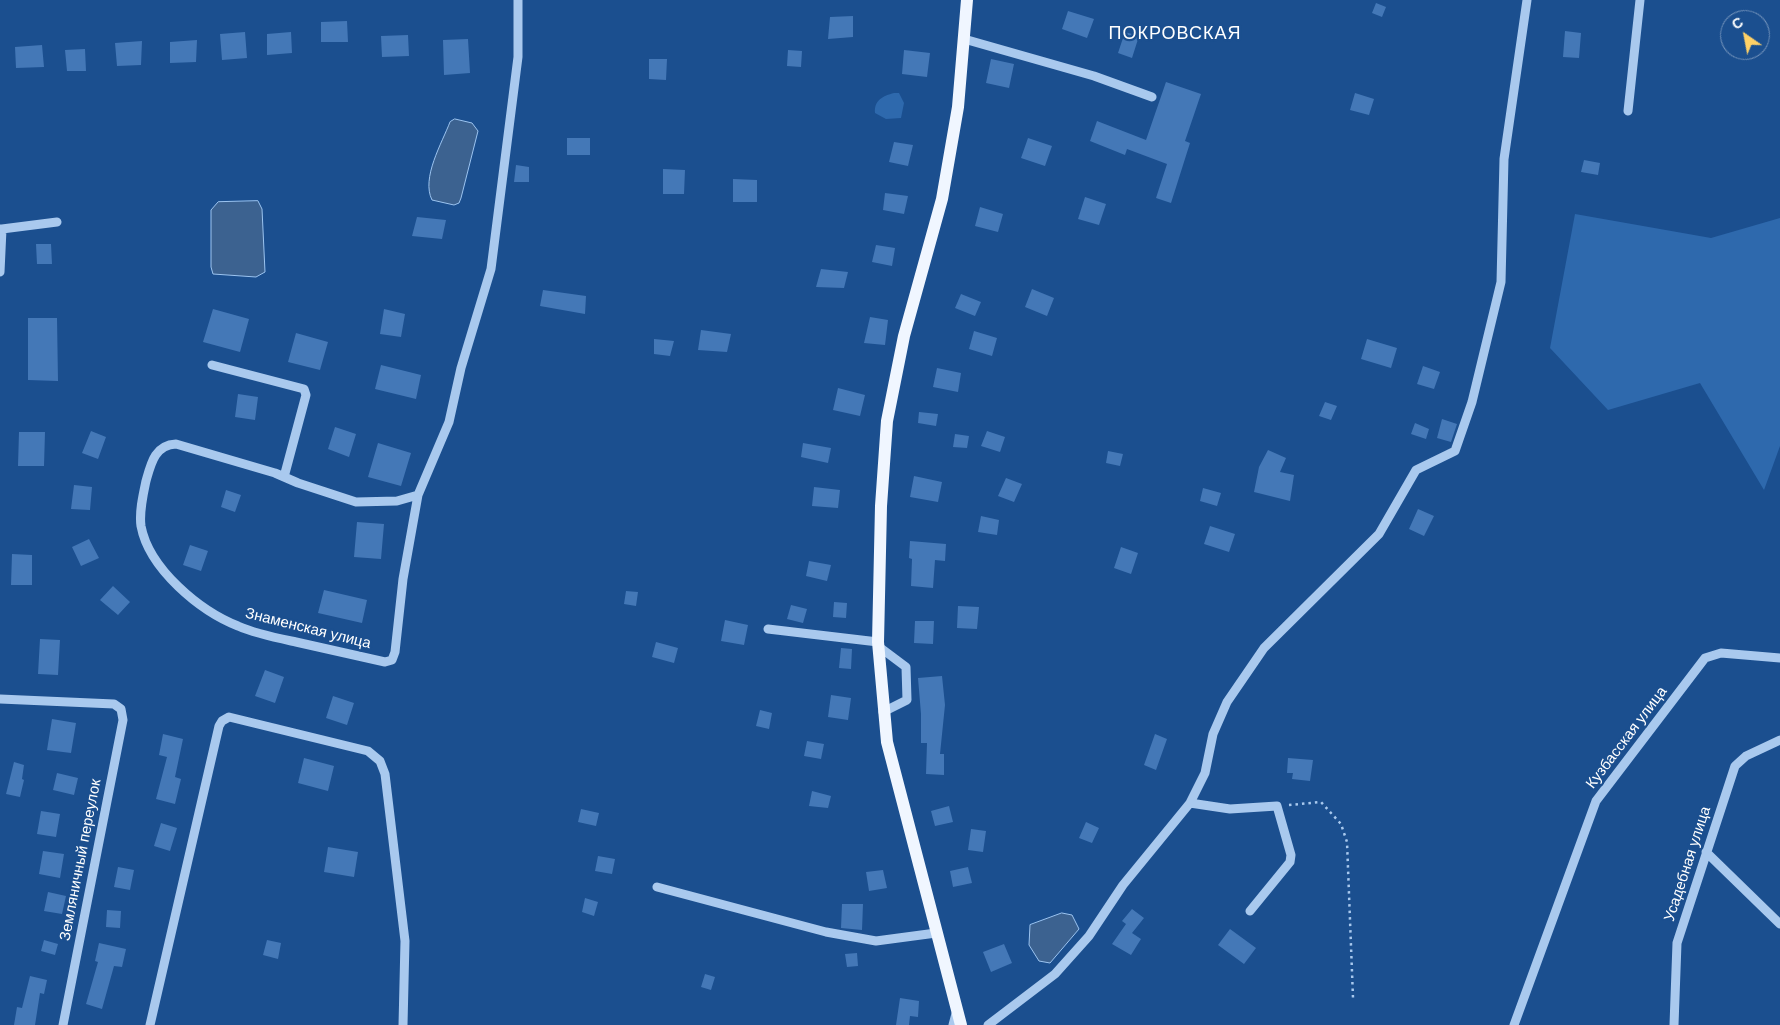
<!DOCTYPE html>
<meta charset="utf-8">
<style>
body{margin:0}
#map{position:relative;width:1780px;height:1025px;overflow:hidden;background:#1b4f8f;font-family:"DM Sans",sans-serif}
canvas{display:block}
.north{position:absolute;left:1720px;top:10px;width:50px;height:50px;box-sizing:border-box;background:#1b4f8f;border:1px solid #7695bc;border-radius:50%;rotate:327deg;font-size:14px;font-weight:700;line-height:20px;text-align:center;color:#fff}
.north::after{content:'';display:block;margin:auto;width:18px;height:22px;background:#ffd166;clip-path:polygon(50% 0,100% 100%,50% 72%,0 100%)}
</style>
<div id="map">
<canvas width="1780" height="1025"></canvas>
<div class="north">С</div>
</div>
<script>
const g = document.querySelector('canvas').getContext('2d');
g.lineJoin = 'round';
function paint(path, color) { g.fillStyle = color; g.fill(path, 'evenodd'); }
function trace(path, color, width, dash) { g.strokeStyle = color; g.lineWidth = width; g.lineCap = dash ? 'butt' : 'round'; g.setLineDash(dash || []); g.stroke(path); }
function write(font, color, halo, rows, align = 'center') {
  g.font = font + ' "DM Sans",sans-serif'; g.lineWidth = 4.5; g.setLineDash([]); g.textBaseline = 'middle'; g.strokeStyle = halo; g.fillStyle = color; for (const [text, x, y, turn = 0] of rows) {
    g.save(); g.translate(x, y); g.rotate((+turn || 0) * Math.PI / 180); g.textAlign = isNaN(turn) ? turn : align; if (halo) g.strokeText(text, 0, 0); g.fillText(text, 0, 0); g.restore();
  }
}
const green = new Path2D(`
 M894,93H899L904,103L901,118L886,119L875,113C874,100 883,96 894,93Z
 M1575,214L1711,238L1780,218V446L1764,490L1700,383L1608,410L1550,348Z`);
const water = new Path2D(`
 M455,119L472,123L478,131L461,198L459,203L454,205L432,200C421,178 442,143 450,122Z
 M258,201L262,209L265,272L256,277L213,274L211,267V210L218,202Z
 M1062,913L1072,915L1079,929L1050,963L1039,961L1029,945L1030,925Z`);
const building = new Path2D(`
 M1376,3L1386,7L1382,17L1372,13Z
 M1068,11L1094,19L1087,38L1062,29Z
 M853,16V37L828,39L830,17Z
 M347,21L348,42H321V22Z
 M1565,31L1581,33L1579,58L1563,57Z
 M245,32L247,58L222,60L220,34Z
 M291,32L292,53L267,55V34Z
 M1125,32L1139,36L1132,58L1118,53Z
 M408,35L409,56L382,57L381,36Z
 M468,39L470,73L444,75L443,40Z
 M197,40L196,62L170,63V42Z
 M142,41L141,65L117,66L115,43Z
 M42,45L44,67L16,68L15,47Z
 M85,49L86,71H67L65,50Z
 M788,50L802,51L801,67L787,66Z
 M904,50L930,53L927,77L902,74Z
 M649,59H667L666,80L649,79Z
 M991,59L1014,64L1009,88L986,83Z
 M1166,82L1201,94L1185,141L1190,143L1171,203L1156,198L1167,164L1127,149L1125,155L1090,141L1097,121L1146,140Z
 M1355,93L1374,99L1369,115L1350,110Z
 M567,138H590V155H567Z
 M1028,138L1052,146L1045,166L1021,158Z
 M894,142L913,145L908,166L889,162Z
 M1584,160L1600,163L1598,175L1581,172Z
 M516,165L529,167V182H514Z
 M663,169L685,170L684,194H663Z
 M733,179L757,180V202H733Z
 M885,193L908,196L904,214L883,210Z
 M1085,197L1106,204L1099,225L1078,219Z
 M980,207L1003,214L998,232L975,226Z
 M417,217L446,220L442,239L412,236Z
 M36,244H51L52,264H37Z
 M876,245L895,248L892,266L872,262Z
 M821,269L848,272L844,288L816,287Z
 M1032,289L1054,298L1047,316L1025,307Z
 M543,290L586,296L585,314L540,306Z
 M961,294L981,302L975,316L955,308Z
 M213,309L249,319L240,352L203,342Z
 M384,309L405,314L401,337L380,334Z
 M870,317L888,320L885,345L864,343Z
 M28,318H57L58,381L28,380Z
 M701,330L731,334L727,352L698,350Z
 M974,331L997,338L992,356L969,349Z
 M296,333L328,342L320,370L288,362Z
 M654,339L674,341L670,356L654,354Z
 M1367,339L1397,348L1391,368L1361,359Z
 M381,365L421,375L416,399L375,389Z
 M1423,366L1440,372L1434,389L1417,384Z
 M937,368L961,373L958,392L933,387Z
 M838,388L865,395L860,416L833,410Z
 M238,394L258,397L255,420L235,417Z
 M1325,402L1337,406L1331,420L1319,416Z
 M919,412L938,414L936,426L918,423Z
 M1442,419L1457,424L1451,442L1437,438Z
 M1415,423L1429,429L1426,439L1411,434Z
 M335,427L356,434L349,457L328,449Z
 M91,431L106,437L98,459L82,453Z
 M987,431L1005,437L1000,452L981,446Z
 M19,432H45L44,466H18Z
 M955,434L969,436L967,448L953,447Z
 M378,443L411,453L401,486L368,477Z
 M803,443L831,448L828,463L801,457Z
 M1268,450L1286,458L1280,472L1294,475L1290,501L1254,492L1259,467Z
 M1108,451L1123,454L1120,466L1106,463Z
 M914,476L942,482L938,502L910,497Z
 M1006,478L1022,484L1014,502L998,496Z
 M74,485L92,487L90,510L71,509Z
 M814,487L840,490L838,508L812,506Z
 M1203,488L1221,493L1217,506L1200,501Z
 M226,490L241,495L235,512L221,507Z
 M1418,509L1434,516L1424,536L1409,529Z
 M981,516L999,520L997,535L978,532Z
 M357,522L384,524L381,559L354,557Z
 M1210,526L1235,534L1229,552L1204,544Z
 M89,539L99,558L81,566L72,547Z
 M910,541L946,544L945,561L935,560L933,588L911,586L912,559L909,558Z
 M190,545L208,551L201,571L183,565Z
 M1121,547L1138,553L1131,574L1114,568Z
 M12,554L32,555V585H11Z
 M809,561L831,565L827,581L806,576Z
 M113,586L130,602L118,615L100,600Z
 M324,590L367,600L362,623L318,613Z
 M626,591L638,592L636,606L624,604Z
 M834,602L847,603L846,618L833,617Z
 M791,605L807,609L803,623L787,619Z
 M958,606L979,607L977,629L957,628Z
 M725,620L748,625L744,645L721,641Z
 M915,621H934L933,644L914,643Z
 M40,639L60,640L58,675L38,674Z
 M656,642L678,648L674,663L652,657Z
 M841,648L852,649L851,669L839,668Z
 M265,670L284,677L275,703L255,696Z
 M942,676L945,705L940,754H944V775L926,774L927,743H921V714L918,678Z
 M831,695L851,698L848,720L828,717Z
 M333,696L354,703L347,725L326,718Z
 M760,710L772,713L769,729L756,726Z
 M52,719L76,723L71,753L47,750Z
 M163,734L183,739L175,777L181,779L175,804L156,799L167,757L159,755Z
 M1155,734L1167,739L1156,770L1144,765Z
 M807,741L824,744L821,759L804,756Z
 M304,758L334,766L328,791L298,783Z
 M1288,758L1313,760L1310,781L1292,779L1293,773H1287Z
 M14,762L24,765L22,779L24,780L20,797L6,794Z
 M57,773L78,778L74,795L53,790Z
 M812,791L831,796L828,808L809,806Z
 M949,806L953,822L935,826L931,811Z
 M581,809L599,813L596,826L578,822Z
 M41,811L60,814L56,837L37,834Z
 M1086,822L1099,828L1092,843L1079,838Z
 M161,823L177,828L170,851L154,846Z
 M971,829L986,831L983,852L968,850Z
 M328,847L358,852L354,877L324,872Z
 M43,851L64,854L60,878L39,874Z
 M598,856L615,859L612,874L595,871Z
 M118,867L134,870L130,890L114,887Z
 M968,867L972,883L953,887L950,871Z
 M883,870L887,888L869,891L866,872Z
 M48,892L66,896L62,914L44,911Z
 M585,898L598,902L594,916L582,912Z
 M842,904H863L862,930L841,928Z
 M1132,909L1144,918L1132,933L1141,939L1131,955L1112,944L1126,924L1122,921Z
 M107,910L121,911L120,928L106,927Z
 M1230,929L1256,948L1244,964L1218,945Z
 M44,940L58,944L55,955L41,951Z
 M267,940L281,943L278,959L263,955Z
 M99,943L126,949L122,967L114,966L102,1009L86,1004L98,962L95,961Z
 M1004,944L1012,963L991,972L983,952Z
 M857,953L858,966L847,967L845,954Z
 M705,974L715,977L711,990L701,987Z
 M30,976L47,980L44,994L40,993L35,1025H14L17,1007L22,1008Z
 M900,998L919,1001L918,1017L910,1016L909,1025H896Z`);
const path = new Path2D(`
 M1289,805L1321,802L1341,824L1347,842L1353,998`);
const minor = new Path2D(`
 M964,39L1094,76L1152,97
 M1628,111L1640,0
 M0,229H2L0,272
 M2,229L57,222
 M212,365L304,389L306,395L284,477
 M176,444L275,473L298,483L356,502L397,501L418,495L403,579L395,652L392,660L385,662C355,655 326,649 296,642C277,638 256,634 238,626C200,611 149,569 141,526C139,512 143,495 146,481C151,463 155,445 176,444Z
 M418,495L449,422L461,368L491,269L518,57V0
 M768,629L878,642
 M878,646L906,667L907,700L883,712
 M0,699L114,704L121,709L123,720L63,1025
 M1190,803L1230,809L1277,806L1291,855L1290,862L1250,911
 M1706,852L1780,924
 M657,887L826,932L876,941L936,933
 M150,1025L219,726L222,721L229,717L368,751L380,761L385,774L405,941L403,1025
 M953,1025L957,1010
 M988,1025L1055,974L1089,936L1123,885L1190,803L1205,773L1213,734L1227,702L1264,648L1379,534L1416,470L1455,451L1472,402L1501,282L1504,159L1527,0
 M1514,1025L1596,801L1705,658L1721,653L1780,658
 M1674,1025L1677,943L1735,766L1746,756L1780,740`);
const major = new Path2D(`
 M961,1025L887,742L878,642L881,506L887,421L904,336L942,199L958,107L967,0`);
const streetNames = [
 ["Знаменская улица",308,629,14],
 ["Кузбасская улица",1627,738,-53],
 ["Земляничный переулок",81,860,-79],
 ["Усадебная улица",1688,864,-72]
];
const quarterNames = [
 ["ПОКРОВСКАЯ",1175,34]
];
paint(green, '#2e69ad');
paint(water, '#3c6290');
trace(water, '#9cc4f0', 1);
paint(building, '#4478b7');
trace(path, '#a9c9ee', 2.5, [2.5, 4]);
trace(minor, '#a9c9ee', 9);
trace(major, '#f0f6ff', 12);
write('15px', '#fff', '#1b4f8f', streetNames);
g.letterSpacing = '1px';
write('18px', '#fff', '#1b4f8f', quarterNames);
g.letterSpacing = '0px';
</script>
